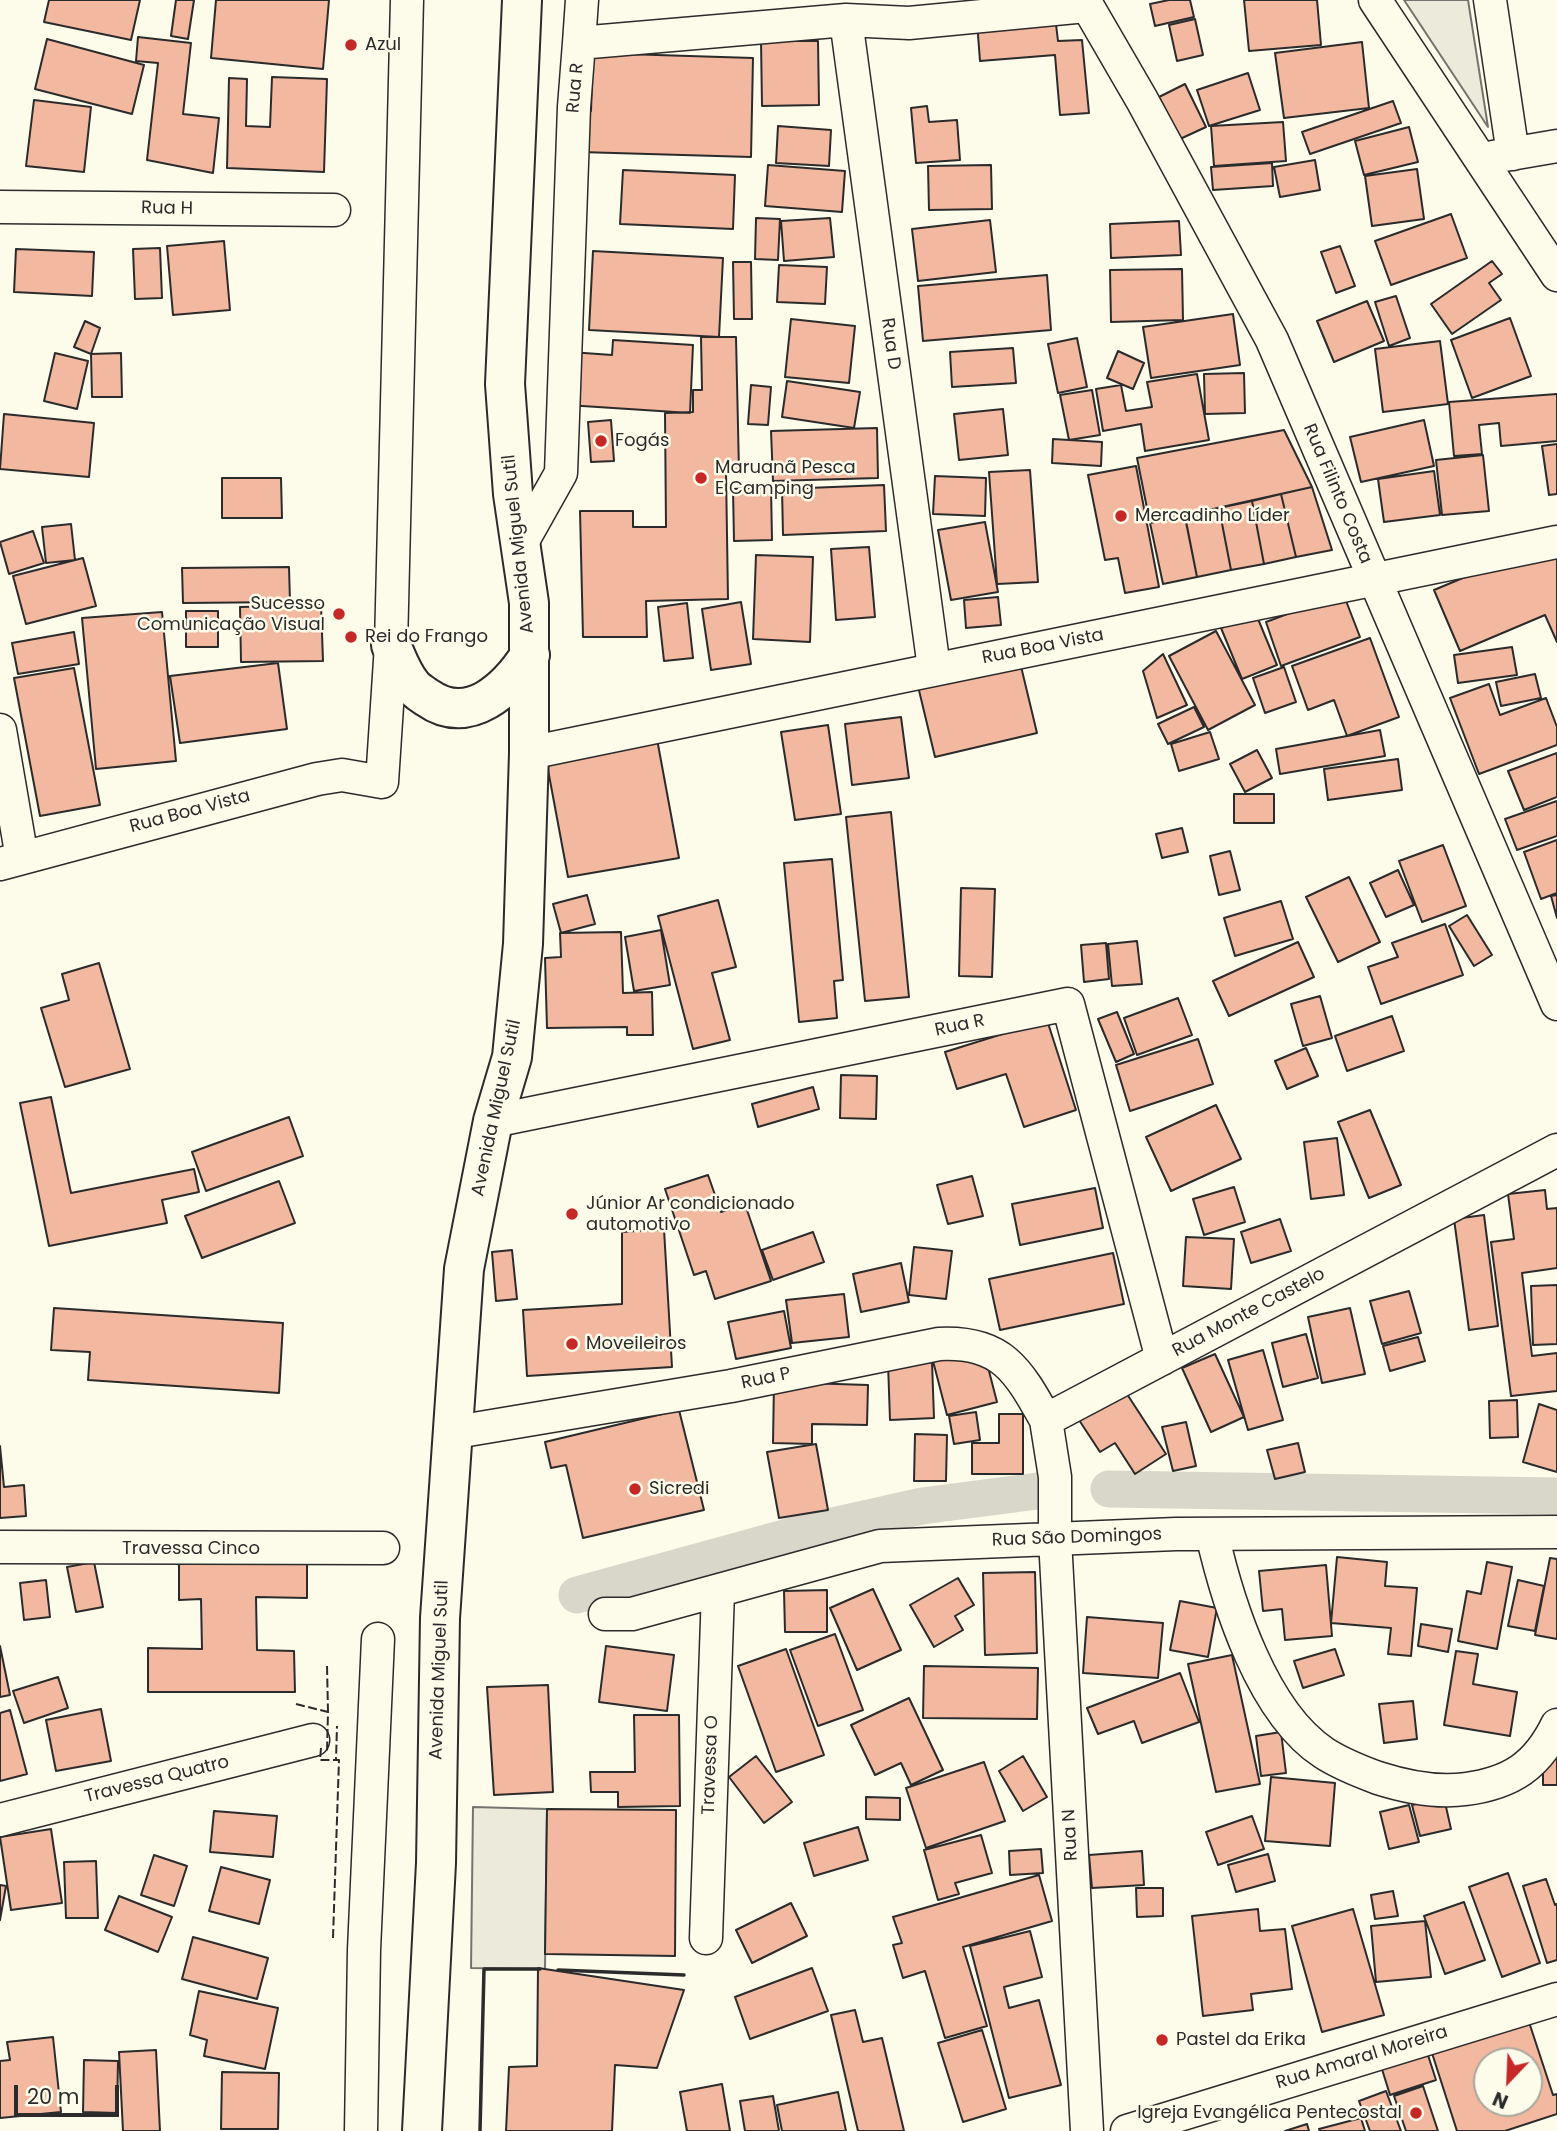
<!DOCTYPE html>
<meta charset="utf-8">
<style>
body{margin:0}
#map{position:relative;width:1557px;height:2131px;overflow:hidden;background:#fdfbea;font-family:Poppins,sans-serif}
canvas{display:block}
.north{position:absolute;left:1473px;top:2047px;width:70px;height:70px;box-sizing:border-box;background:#fdfbea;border:2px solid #a9a89e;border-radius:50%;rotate:203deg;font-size:19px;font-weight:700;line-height:28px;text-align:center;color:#2b2b2b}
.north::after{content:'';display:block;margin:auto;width:24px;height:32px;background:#c62828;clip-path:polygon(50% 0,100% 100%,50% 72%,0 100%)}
.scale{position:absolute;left:14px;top:2085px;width:105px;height:32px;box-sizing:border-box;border:4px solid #2b2b2b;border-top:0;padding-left:9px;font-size:21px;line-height:24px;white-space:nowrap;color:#2b2b2b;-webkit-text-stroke:5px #fdfbea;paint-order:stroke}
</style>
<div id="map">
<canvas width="1557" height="2131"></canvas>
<div class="north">N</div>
<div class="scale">20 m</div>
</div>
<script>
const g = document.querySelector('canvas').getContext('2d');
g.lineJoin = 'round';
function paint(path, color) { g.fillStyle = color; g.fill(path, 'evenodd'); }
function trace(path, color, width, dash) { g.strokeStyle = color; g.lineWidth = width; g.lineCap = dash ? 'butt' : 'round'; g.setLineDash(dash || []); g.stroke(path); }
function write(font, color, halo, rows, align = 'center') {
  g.font = font + ' Poppins,sans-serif'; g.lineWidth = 5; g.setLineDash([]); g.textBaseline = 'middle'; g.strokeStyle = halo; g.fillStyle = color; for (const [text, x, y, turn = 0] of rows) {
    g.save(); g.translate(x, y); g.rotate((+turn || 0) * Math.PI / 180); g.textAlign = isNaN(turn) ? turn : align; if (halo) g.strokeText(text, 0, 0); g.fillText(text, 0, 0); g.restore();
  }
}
const green = new Path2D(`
 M1404,0H1468L1488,127Z`);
const parking = new Path2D(`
 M473,1807L547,1809L545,1969L471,1968Z`);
const canal = new Path2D(`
 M1109,1489L1557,1496
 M577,1595L806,1532L922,1506L1053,1489`);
const building = new Path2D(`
 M49,0H140L131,40L44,22Z
 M176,0H194L188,39L171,36Z
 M216,0H329L323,69L211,58Z
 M1169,0H1190L1194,17L1155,26L1150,4Z
 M1244,0H1317L1321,45L1249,51Z
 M1055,16L1058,41L1082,40L1089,113L1060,115L1055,55L980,61L977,22Z
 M1195,19L1203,55L1177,61L1169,25Z
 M138,37L191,43L183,114L219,118L213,173L147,160L158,63L136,61Z
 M47,39L144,65L132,114L35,89Z
 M761,41H818L819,105L762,106Z
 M1362,42L1369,108L1284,118L1275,53Z
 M593,53L753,58L751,157L580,152L581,111H591Z
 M1248,73L1260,110L1209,126L1197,90Z
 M272,77L327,79L324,172L227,168L229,78L247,79L246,126L270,127Z
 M1185,84L1206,127L1180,139L1159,97Z
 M34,100L91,107L84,172L26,166Z
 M1393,101L1401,123L1310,154L1302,132Z
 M927,106L929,122L957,120L960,160L916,163L911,108Z
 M1283,122L1286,161L1214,166L1211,126Z
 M778,126L831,130L829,166L776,163Z
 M1409,127L1418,162L1364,175L1355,141Z
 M1315,160L1320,190L1280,197L1274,167Z
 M1272,163L1273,186L1213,190L1211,167Z
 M768,165L845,171L842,212L765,206Z
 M991,165L992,209L929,210L928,166Z
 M1417,169L1424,219L1372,226L1365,176Z
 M623,170L735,175L733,229L620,224Z
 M1451,214L1467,258L1391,285L1375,241Z
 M756,218L780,219L778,260L755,259Z
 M830,218L834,257L784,261L781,221Z
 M990,220L996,272L918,281L912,229Z
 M1179,221L1181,255L1111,258L1110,224Z
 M224,241L230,310L173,315L167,246Z
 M1340,246L1355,286L1336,293L1321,252Z
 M160,248L162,298L135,299L133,249Z
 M16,249L94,252L92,296L14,292Z
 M593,251L723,258L719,337L589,330Z
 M1492,261L1502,274L1489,283L1501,300L1452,334L1431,304Z
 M733,262H751L752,319H734Z
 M779,265L827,267L825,304L777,302Z
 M1182,269L1183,320L1111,322L1110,270Z
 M1047,275L1051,330L923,341L918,286Z
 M1396,296L1410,338L1389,346L1375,302Z
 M1367,301L1384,341L1334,362L1317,321Z
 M1233,314L1240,365L1151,378L1143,327Z
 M1510,318L1531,376L1472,398L1451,340Z
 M791,319L855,326L849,383L785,377Z
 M85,321L100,328L91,354L74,347Z
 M701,337H736L739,471H726L728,599L646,601L647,637H583L580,511H633V527H666L665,413L693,412V390H702Z
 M1077,338L1087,387L1058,393L1048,344Z
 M613,340L693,345L690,413L567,405L570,352L612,355Z
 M1440,341L1448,404L1383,412L1375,349Z
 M1013,348L1016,383L952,387L950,352Z
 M1118,351L1144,363L1133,389L1107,378Z
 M55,353L88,361L77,409L44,401Z
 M121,353L122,397H92L91,354Z
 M1244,373L1245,413L1205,414L1204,374Z
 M1197,374L1209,440L1145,451L1141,424L1103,431L1096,389L1121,385L1126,411L1152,407L1147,382Z
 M787,381L860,392L854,428L782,417Z
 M751,385L771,387L768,425L748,424Z
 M1092,390L1100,435L1069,440L1060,395Z
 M1557,394V441L1501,446L1499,423L1479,425L1482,454L1454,456L1449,402Z
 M1003,409L1008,455L959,460L954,414Z
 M4,414L94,423L89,477L0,469Z
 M611,420L614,461L591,462L588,422Z
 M1424,420L1434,466L1361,482L1350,437Z
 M877,428L878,478L773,481L771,431Z
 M1284,430L1312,487L1150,523L1137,458Z
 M1053,439L1102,442L1101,466L1052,463Z
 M1557,444V494L1549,495L1542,446Z
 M1483,455L1489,511L1442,515L1436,460Z
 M1136,466L1159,587L1125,593L1118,558L1105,560L1088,475Z
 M1030,470L1038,582L997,584L989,472Z
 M1434,471L1440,515L1384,522L1378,479Z
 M935,476L986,478L985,516L933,514Z
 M222,478H281L282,518H222Z
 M884,485L886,531L783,535L782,489Z
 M771,487L772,540L734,541L733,489Z
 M1312,487L1332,550L1296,557L1281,494Z
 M1281,494L1296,557L1264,564L1252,501Z
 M1252,501L1264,564L1231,570L1219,508Z
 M1219,508L1231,570L1197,577L1185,517Z
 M1185,516L1197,577L1163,584L1150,523Z
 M985,522L998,592L951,600L938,530Z
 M71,524L75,560L46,563L42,527Z
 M33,531L44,563L9,574L0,542Z
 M869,547L875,617L836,620L831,549Z
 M1557,549V642L1545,615L1460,651L1434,590L1513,557Z
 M756,555L813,557L810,642L753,639Z
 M83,558L96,606L26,624L13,576Z
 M289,567L290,602L183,603L182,568Z
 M1343,593L1360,637L1281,666L1266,622Z
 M998,597L1001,625L966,628L964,600Z
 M741,602L751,664L711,670L702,609Z
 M687,603L693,658L664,661L658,607Z
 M321,605L323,661L241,662L240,607Z
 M186,611H218V647H186Z
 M162,612L176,761L96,769L82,618Z
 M1256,614L1277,665L1242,679L1221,628Z
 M1216,631L1255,705L1208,730L1169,656Z
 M74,632L79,664L18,674L12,643Z
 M1370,638L1399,717L1347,736L1334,700L1308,710L1292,666Z
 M1512,647L1517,675L1458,683L1454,655Z
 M1163,654L1187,705L1157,718L1143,671Z
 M1019,658L1037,733L935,757L917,682Z
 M278,663L287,729L180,743L170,676Z
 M1284,667L1296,702L1265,713L1253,678Z
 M74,668L100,805L40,816L14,678Z
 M1535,674L1541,698L1501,706L1496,682Z
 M1489,684L1500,715L1546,698L1557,727V745L1479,774L1450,698Z
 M1194,707L1204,727L1168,744L1158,724Z
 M901,717L909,778L852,785L845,724Z
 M828,725L841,814L795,820L781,732Z
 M1380,730L1385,756L1280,774L1276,749Z
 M1210,732L1219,759L1179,771L1171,744Z
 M657,739L679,858L568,877L546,759Z
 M1257,750L1272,778L1245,792L1230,764Z
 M1557,753V797L1524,810L1508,771Z
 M1398,759L1402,790L1328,800L1324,769Z
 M1234,794H1274V823H1234Z
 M1557,801V836L1517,850L1505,819Z
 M891,812L909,997L865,1001L846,817Z
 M1182,828L1188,852L1162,858L1156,834Z
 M1557,840V893L1541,899L1524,852Z
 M1443,845L1466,906L1422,922L1399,861Z
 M1230,851L1240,890L1219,895L1210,856Z
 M832,859L843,980L834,981L837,1018L799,1022L784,863Z
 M1398,870L1414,905L1386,917L1370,883Z
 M1349,877L1380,942L1338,962L1306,897Z
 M961,888L995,889L992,977L959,976Z
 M587,895L595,924L561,933L553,904Z
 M1557,895V918L1551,896Z
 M718,900L736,967L712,973L730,1040L693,1049L658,916Z
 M1281,901L1293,939L1235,956L1224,918Z
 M1467,915L1492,955L1474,966L1449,926Z
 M1445,924L1463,975L1381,1004L1368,967L1398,957L1392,943Z
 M661,930L670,985L634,991L625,937Z
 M621,932L623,993L652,992L653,1035H627V1027L547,1028L545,958L561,957L560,933Z
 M1137,941L1142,984L1112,986L1108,944Z
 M1298,942L1314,977L1229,1016L1213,981Z
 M1106,943L1109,979L1084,982L1081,945Z
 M99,963L130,1069L65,1087L41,1008L69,1000L62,974Z
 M1320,996L1332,1038L1303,1046L1291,1004Z
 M1178,998L1192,1035L1137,1055L1124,1018Z
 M1117,1012L1134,1054L1116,1062L1098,1019Z
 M1392,1016L1404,1051L1347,1071L1335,1036Z
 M1047,1020L1076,1110L1024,1127L1006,1074L957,1089L945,1052Z
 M1198,1039L1213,1084L1130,1111L1116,1065Z
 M1306,1048L1318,1076L1287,1089L1275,1061Z
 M841,1075L877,1076L876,1119L840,1118Z
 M813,1087L819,1109L758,1127L752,1104Z
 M51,1097L71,1193L194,1169L199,1192L162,1200L167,1223L49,1246L20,1103Z
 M1216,1105L1241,1159L1171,1191L1146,1137Z
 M1370,1110L1401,1185L1369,1198L1338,1122Z
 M289,1117L303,1156L206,1191L192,1152Z
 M1337,1138L1344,1195L1311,1199L1304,1142Z
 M708,1175L721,1212L745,1204L771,1281L715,1299L706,1271L694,1275L665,1189Z
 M972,1176L983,1216L948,1224L937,1185Z
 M279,1181L295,1223L202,1258L185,1216Z
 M1234,1187L1245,1222L1204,1235L1193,1199Z
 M1095,1188L1103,1228L1020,1245L1012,1204Z
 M1545,1190L1547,1209L1557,1208V1268L1522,1273L1532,1356L1557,1353V1391L1511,1396L1491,1242L1514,1239L1508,1194Z
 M1484,1215L1498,1326L1469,1330L1454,1219Z
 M1280,1219L1291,1251L1251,1263L1241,1232Z
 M664,1229L672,1367L527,1376L523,1310L622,1304V1232Z
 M813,1232L824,1262L773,1280L762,1250Z
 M1186,1237L1234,1239L1231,1289L1183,1286Z
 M914,1247L952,1251L946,1299L909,1295Z
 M512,1250L517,1299L496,1301L492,1252Z
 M1113,1253L1124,1304L1000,1330L989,1279Z
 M901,1263L909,1302L861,1312L853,1274Z
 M1557,1285V1344L1533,1345L1531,1286Z
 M1409,1291L1421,1333L1382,1344L1370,1301Z
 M844,1294L849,1337L792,1343L786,1300Z
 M54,1308L283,1323L279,1393L88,1380L90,1352L51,1350Z
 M1350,1308L1365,1374L1322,1383L1308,1317Z
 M784,1311L791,1348L736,1359L728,1322Z
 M1306,1334L1318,1378L1283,1387L1272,1343Z
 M1418,1337L1425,1361L1390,1371L1383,1346Z
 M983,1348L997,1402L947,1415L933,1361Z
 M1263,1350L1283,1420L1248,1430L1228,1360Z
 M1215,1354L1244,1417L1211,1432L1182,1368Z
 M932,1362L934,1418L890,1420L888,1363Z
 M774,1382L868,1385L867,1425L812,1424V1444L773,1443Z
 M1125,1391L1166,1454L1135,1474L1115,1443L1100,1452L1079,1420Z
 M1517,1400L1518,1437L1490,1438L1489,1401Z
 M1539,1404L1557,1410V1472L1523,1462Z
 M679,1410L704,1510L583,1538L566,1465L551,1468L545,1442Z
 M976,1412L980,1440L954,1444L949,1416Z
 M999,1414H1023V1474H972V1443H999Z
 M1186,1422L1196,1466L1173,1471L1162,1427Z
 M915,1434L947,1435L946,1481H914Z
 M1298,1443L1305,1472L1275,1479L1267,1450Z
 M816,1444L828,1510L779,1518L767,1452Z
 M0,1446L4,1487L24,1485L26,1516L0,1518Z
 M307,1554V1598L256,1597L257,1650L294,1651L295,1692H148V1648L202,1649L201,1599L179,1600V1555Z
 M1337,1557L1387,1562L1385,1586L1417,1588L1411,1656L1388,1654L1391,1628L1331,1623Z
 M1550,1558L1557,1559V1639L1535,1635Z
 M94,1562L103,1607L76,1612L67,1567Z
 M1487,1562L1512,1567L1497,1649L1458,1641L1467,1591L1481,1594Z
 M1326,1565L1332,1636L1285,1640L1282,1609L1263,1611L1259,1571Z
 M1035,1572L1037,1653L985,1655L983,1573Z
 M958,1578L974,1605L955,1616L963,1630L934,1647L910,1605Z
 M46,1580L50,1617L24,1620L20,1583Z
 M1518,1580L1544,1586L1535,1631L1508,1626Z
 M873,1589L901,1650L857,1670L830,1608Z
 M827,1590V1632H785L784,1591Z
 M1180,1601L1217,1608L1208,1657L1170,1650Z
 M1087,1617L1163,1623L1158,1678L1083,1673Z
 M1421,1624L1452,1629L1448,1652L1418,1646Z
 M835,1634L863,1710L818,1726L790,1650Z
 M0,1646L10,1695L0,1697Z
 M606,1646L674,1655L667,1711L599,1702Z
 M786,1649L824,1755L776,1772L738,1666Z
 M1335,1649L1344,1675L1303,1688L1294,1661Z
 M1456,1651L1478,1654L1473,1684L1517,1692L1510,1736L1444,1725Z
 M1232,1655L1260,1784L1216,1792L1188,1664Z
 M924,1666L1038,1668L1037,1719L923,1718Z
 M1180,1673L1199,1722L1142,1743L1134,1721L1098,1734L1087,1708Z
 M58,1677L68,1708L24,1723L13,1691Z
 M548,1685L553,1792L494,1795L487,1687Z
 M909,1698L943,1770L911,1785L901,1763L875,1775L851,1725Z
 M1413,1701L1417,1739L1384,1743L1379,1704Z
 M101,1709L111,1761L56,1771L46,1720Z
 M10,1710L27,1774L0,1781V1713Z
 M634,1715H679L680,1806L618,1807V1792H591L590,1772H635Z
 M1281,1732L1286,1773L1261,1776L1256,1736Z
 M756,1756L792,1802L764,1823L729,1777Z
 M1023,1756L1047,1797L1023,1811L999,1771Z
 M1543,1756H1557V1785H1543Z
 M984,1762L1005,1821L926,1848L906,1788Z
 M1271,1777L1335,1783L1330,1846L1265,1841Z
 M866,1797L900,1798V1820L866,1819Z
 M1444,1798L1451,1829L1420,1836L1412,1805Z
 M1409,1805L1419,1842L1389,1849L1380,1812Z
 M547,1809L676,1810L675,1956L545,1954Z
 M214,1811L277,1816L273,1857L210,1852Z
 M1252,1816L1264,1849L1218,1865L1206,1832Z
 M858,1827L868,1860L814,1876L804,1843Z
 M51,1829L62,1903L11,1910L0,1837Z
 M981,1835L992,1873L955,1883L959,1894L938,1900L924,1850Z
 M1041,1849L1043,1873L1010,1875L1009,1851Z
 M1142,1851L1144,1885L1092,1888L1089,1855Z
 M1268,1854L1275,1881L1236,1892L1228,1865Z
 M154,1855L187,1866L174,1906L141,1895Z
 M96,1861L98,1918H66L64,1862Z
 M221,1867L270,1880L259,1924L209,1911Z
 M1508,1873L1540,1963L1502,1977L1469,1887Z
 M1039,1875L1052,1921L963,1947L987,2026L945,2038L925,1971L903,1978L893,1945L902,1943L893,1917Z
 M1546,1879L1555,1905L1557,1904V1960L1547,1963L1523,1886Z
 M0,1885L6,1886L0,1920Z
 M1136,1888H1163V1916L1137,1917Z
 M1393,1891L1398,1916L1375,1919L1371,1895Z
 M119,1896L172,1917L158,1952L105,1930Z
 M1464,1902L1485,1960L1445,1974L1424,1916Z
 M791,1903L807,1936L752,1963L736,1930Z
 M1258,1909L1260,1931L1285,1929L1292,1989L1251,1994L1253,2010L1203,2016L1192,1916Z
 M1353,1909L1384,2015L1322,2032L1292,1926Z
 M1425,1921L1431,1977L1376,1982L1371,1926Z
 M1030,1931L1042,1977L1004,1987L1009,2008L1039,2000L1061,2085L1009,2098L970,1946Z
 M193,1937L268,1958L257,1999L182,1979Z
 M538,1968L684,1990L657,2068L615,2065L612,2131H506L509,2067L537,2066Z
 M812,1968L828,2011L750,2039L735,1997Z
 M199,1991L278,2008L265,2069L204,2056L207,2040L190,2035Z
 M855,2010L863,2042L882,2038L904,2131H858L831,2015Z
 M1528,2019L1553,2095L1557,2094V2114L1505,2131H1457L1431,2050ZM1487,2061H1529V2103H1487Z
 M982,2030L1006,2109L963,2122L938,2043Z
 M53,2037L61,2112L0,2118V2061L10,2060L7,2042Z
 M156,2050L160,2131H123L119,2052Z
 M1427,2052L1436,2080L1390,2095L1381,2066Z
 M84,2060L118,2061L117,2113L83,2112Z
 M222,2072L279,2073L278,2129H221Z
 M722,2084L730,2131H687L680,2092Z
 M1423,2086L1438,2131H1406L1394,2096Z
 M1386,2091L1401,2131H1370L1359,2101Z
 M838,2092L846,2131H782L777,2105Z
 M773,2096L779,2131H745L740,2101Z
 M1361,2118L1365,2131H1320L1319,2129Z
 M1307,2124L1309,2131H1285Z`);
const minor = new Path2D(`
 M1084,0L1142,100L1272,340L1557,1004
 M1375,0L1557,275
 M1490,0L1513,154
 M846,20L934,668
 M579,43L582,0
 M1493,157L1557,146
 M0,207L334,210
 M520,546L561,473L574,107L579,43L846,20L909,23L1086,6
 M0,730L22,858
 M529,753L1557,542
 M0,864L317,779L342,775L382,782L391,645L407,0
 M493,1121L1068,1004L1162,1359
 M450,1433L731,1386L939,1344C1002,1341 1018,1370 1046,1420
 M1212,1534C1228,1604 1262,1712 1324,1753C1341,1764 1359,1771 1378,1778C1406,1787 1437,1793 1466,1789C1511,1783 1537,1766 1557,1725
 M0,1547L383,1548
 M605,1614H632L880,1546L1176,1534L1557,1532
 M0,1820L313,1740
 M706,1938L718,1591
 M361,2131L364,1950L378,1639
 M1087,2131L1055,1539V1477L1046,1420L1557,1150
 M1127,2131L1557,1999`);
const trunk = new Path2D(`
 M391,645C397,658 402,673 411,684C415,690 422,694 428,698C469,727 508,689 530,655
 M422,2131L436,1863L440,1618L464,1269L493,1121L512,1057L523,944L529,753V603L513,494L505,384L522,0`);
const fence = new Path2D(`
 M327,1666L328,1712
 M296,1704L328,1712L327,1752
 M321,1748L320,1760H336
 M333,1938L339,1760H336L337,1726`);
const wall = new Path2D(`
 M558,1970L684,1975
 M480,2131L484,1969H540`);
const markers = [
 [351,45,7,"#c62828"],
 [601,441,7,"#c62828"],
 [701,478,7,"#c62828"],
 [1121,516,7,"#c62828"],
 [339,614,7,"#c62828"],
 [351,637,7,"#c62828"],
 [572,1214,7,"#c62828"],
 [572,1344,7,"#c62828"],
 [635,1489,7,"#c62828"],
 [1162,2040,7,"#c62828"],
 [1416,2113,7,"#c62828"]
];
const poiNames = [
 ["Azul",365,45],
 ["Fogás",615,441],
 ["Maruanã Pesca",715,468],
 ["E Camping",715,489],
 ["Mercadinho Líder",1135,516],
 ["Sucesso",325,604,"right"],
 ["Comunicação Visual",325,625,"right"],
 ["Rei do Frango",365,637],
 ["Júnior Ar condicionado",586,1204],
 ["automotivo",586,1225],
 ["Moveileiros",586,1344],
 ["Sicredi",649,1489],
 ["Pastel da Erika",1176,2040],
 ["Igreja Evangélica Pentecostal",1402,2113,"right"]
];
const streetNames = [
 ["Rua R",576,88,-85],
 ["Rua H",167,209,1],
 ["Rua D",890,344,82],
 ["Rua Filinto Costa",1337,494,67],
 ["Avenida Miguel Sutil",519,544,-96],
 ["Rua Boa Vista",1043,647,-11],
 ["Rua Boa Vista",190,812,-15],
 ["Rua R",960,1026,-12],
 ["Avenida Miguel Sutil",497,1108,-78],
 ["Rua Monte Castelo",1249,1313,-28],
 ["Rua P",766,1379,-12],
 ["Rua São Domingos",1077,1538,-2],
 ["Travessa Cinco",191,1549],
 ["Avenida Miguel Sutil",440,1670,-88],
 ["Travessa O",711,1765,-88],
 ["Travessa Quatro",157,1780,-14],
 ["Rua N",1071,1835,-93],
 ["Rua Amaral Moreira",1362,2058,-17]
];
paint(green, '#ecebdb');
trace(green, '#74746e', 2);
paint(parking, '#eceadb');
trace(parking, '#74746e', 2);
trace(canal, '#d8d7c9', 37);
paint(building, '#f2b8a0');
trace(building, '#2b2b2b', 2);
trace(minor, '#2b2b2b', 35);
trace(trunk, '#2b2b2b', 42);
trace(minor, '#fdfbea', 32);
trace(trunk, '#fdfbea', 38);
trace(fence, '#2b2b2b', 2, [9, 3.5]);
trace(wall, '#2b2b2b', 3.5);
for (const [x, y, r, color] of markers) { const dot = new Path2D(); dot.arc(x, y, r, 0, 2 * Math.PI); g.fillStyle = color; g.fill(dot); trace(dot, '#fdfbea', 2.5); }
write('18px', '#2b2b2b', '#fdfbea', poiNames, 'left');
write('18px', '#2b2b2b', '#fdfbea', streetNames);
</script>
